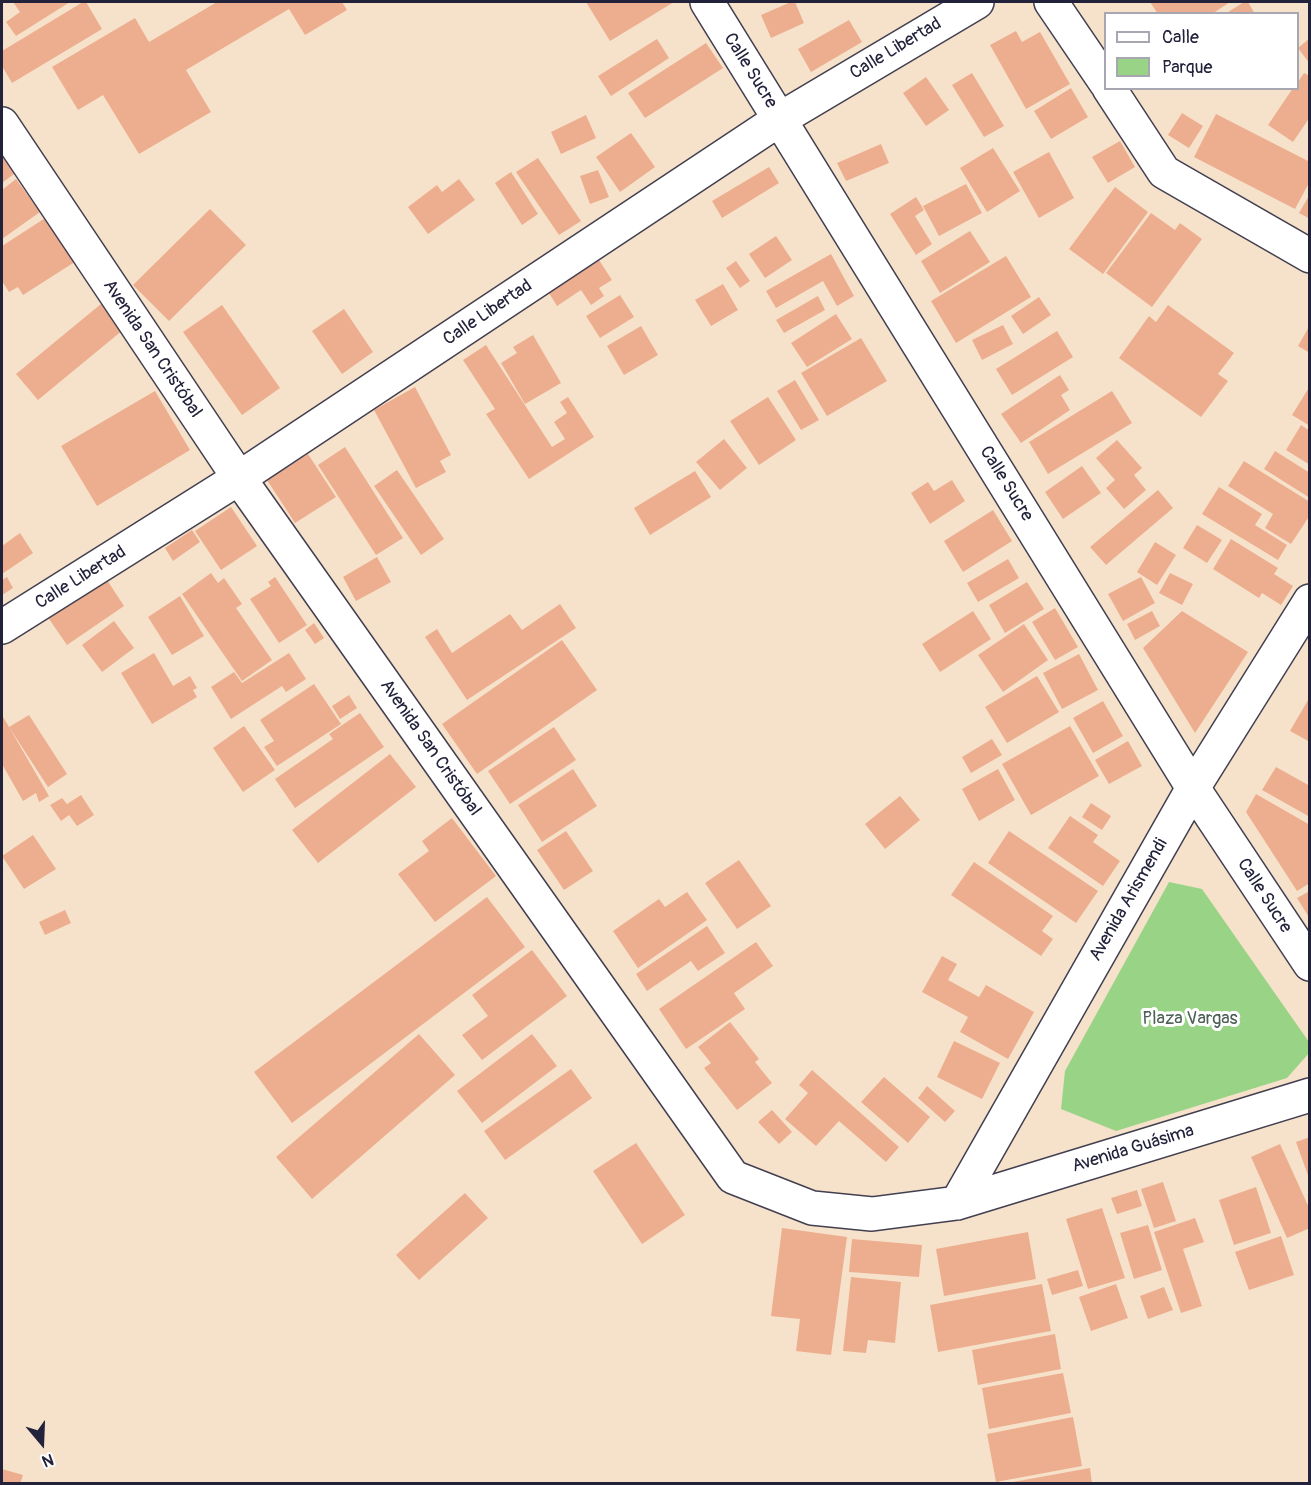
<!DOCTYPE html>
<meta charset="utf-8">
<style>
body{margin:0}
#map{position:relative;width:1311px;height:1485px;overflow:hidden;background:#f6e2ca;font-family:Pangolin,sans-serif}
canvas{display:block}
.frame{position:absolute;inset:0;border:3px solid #22223b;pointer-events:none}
.legend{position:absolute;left:1104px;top:12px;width:195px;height:78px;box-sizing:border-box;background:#fff;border:2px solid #a7a7b1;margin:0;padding:8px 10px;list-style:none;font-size:18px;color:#22223b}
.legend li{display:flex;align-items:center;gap:12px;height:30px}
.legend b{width:30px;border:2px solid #a7a7b1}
.north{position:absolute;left:12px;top:1413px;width:60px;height:60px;-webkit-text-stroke:4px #fff;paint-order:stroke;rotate:161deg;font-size:16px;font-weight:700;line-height:24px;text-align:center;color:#22223b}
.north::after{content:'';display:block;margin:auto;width:21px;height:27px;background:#22223b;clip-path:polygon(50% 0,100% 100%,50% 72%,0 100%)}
</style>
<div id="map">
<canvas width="1311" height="1485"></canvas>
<div class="frame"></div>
<ul class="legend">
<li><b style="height:8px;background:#fff"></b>Calle</li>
<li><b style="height:16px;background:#99d386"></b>Parque</li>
</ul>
<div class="north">N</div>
</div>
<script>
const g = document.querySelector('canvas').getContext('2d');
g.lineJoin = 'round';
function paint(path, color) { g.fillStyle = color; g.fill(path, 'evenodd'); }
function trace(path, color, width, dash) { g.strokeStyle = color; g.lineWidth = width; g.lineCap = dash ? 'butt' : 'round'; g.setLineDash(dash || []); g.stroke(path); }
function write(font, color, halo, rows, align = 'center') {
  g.font = font + ' Pangolin,sans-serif'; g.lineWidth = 6; g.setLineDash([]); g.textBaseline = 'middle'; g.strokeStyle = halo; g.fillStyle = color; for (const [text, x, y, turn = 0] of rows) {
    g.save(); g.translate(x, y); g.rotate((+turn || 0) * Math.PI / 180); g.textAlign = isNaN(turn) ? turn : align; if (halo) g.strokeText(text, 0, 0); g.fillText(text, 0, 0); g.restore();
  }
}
const green = new Path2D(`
 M1169,882L1202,889L1309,1042V1053L1287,1078L1116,1131L1061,1109L1065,1071Z`);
const building = new Path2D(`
 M13,2H70L16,36L6,22L20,12Z
 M83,2H86L102,29L12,83L2,66V51Z
 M217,2H342L347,10L305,35L289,9L186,70L211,112L139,154L103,95L78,110L52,67L135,18L149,42Z
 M586,2H674L610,41Z
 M791,2H795L804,23L771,38L761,15Z
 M1150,2H1230L1212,14H1158Z
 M1244,2H1248L1255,14H1225Z
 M849,20L862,42L811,72L798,49Z
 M1016,31L1022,42L1040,32L1070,84L1026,109L990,45Z
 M1310,38V64L1298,48Z
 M657,39L669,58L611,96L598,76Z
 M706,43L723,68L645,118L628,93Z
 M972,73L1004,126L984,137L952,85Z
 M1304,73L1310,76V117L1293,142L1268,125L1293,88H1298V82Z
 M926,77L949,110L926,126L903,93Z
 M1071,88L1088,117L1051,139L1034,111Z
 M1182,113L1203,126L1189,148L1168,135Z
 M1216,114L1310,162V181L1295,209L1194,157Z
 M586,115L596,138L561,154L551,132Z
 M631,133L655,167L620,192L596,157Z
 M1120,141L1135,167L1108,183L1092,157Z
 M881,144L889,163L846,181L837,163Z
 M993,148L1020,191L987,212L960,168Z
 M2,149L18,171L2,183Z
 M1049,152L1074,198L1039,218L1013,172Z
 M538,158L581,221L559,235L516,172Z
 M769,167L779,183L722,218L712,201Z
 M598,170L609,197L590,204L580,176Z
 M511,172L538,214L522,225L495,183Z
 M16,179L40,212L2,239V190Z
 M459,179L475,200L428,234L408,207L437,185L442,192Z
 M966,184L982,213L939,236L923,206Z
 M1115,187L1148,212L1103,274L1069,249Z
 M1310,194V219L1299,213Z
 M916,197L924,210L915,216L932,244L916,255L890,214Z
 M210,209L246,245L169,321L133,285Z
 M53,213L81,258L23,295L18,287L9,292L2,281V246Z
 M1151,213L1175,230L1180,223L1202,239L1152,307L1106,273Z
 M970,231L990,262L940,293L921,261Z
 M776,236L792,260L765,278L749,254Z
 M831,254L854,296L837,306L823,281L776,308L766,291Z
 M1006,256L1031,297L956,343L931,301Z
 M599,260L612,280L599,288L604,296L591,305L581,290L557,306L549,293Z
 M736,261L750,281L740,288L726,268Z
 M723,284L738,310L711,326L695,300Z
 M620,295L634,317L600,338L586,316Z
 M818,296L825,310L784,333L776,320Z
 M1039,297L1051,315L1023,334L1011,316Z
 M107,299L129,325L38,400L16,374Z
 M222,305L280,388L242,415L183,332Z
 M1168,305L1234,353L1218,374L1228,381L1201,417L1119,358L1149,316L1156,322Z
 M344,309L373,352L342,374L312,331Z
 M836,314L852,339L807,367L791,343Z
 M1003,325L1013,344L982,360L972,340Z
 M1310,325V353L1298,346Z
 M641,326L658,355L624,375L607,346Z
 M1057,331L1073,357L1012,395L996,369Z
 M533,335L561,383L525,404L501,363L517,353L513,347Z
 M861,338L887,381L827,416L801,373Z
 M486,345L552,447L565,439L554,422L567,413L560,402L568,397L594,437L529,479L486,414L495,409L463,360Z
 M1060,375L1069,390L1061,395L1070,410L1021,443L1001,414Z
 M795,380L819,420L801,430L777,391Z
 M1310,386V426L1292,415Z
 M415,387L451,455L440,461L446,472L416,488L374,410Z
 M155,391L190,450L97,506L61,446Z
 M1112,391L1132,423L1048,474L1029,442Z
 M768,397L796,440L759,465L730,421Z
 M1301,425L1310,431V465L1286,450Z
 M724,439L747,468L720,490L696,462Z
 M1117,440L1142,468L1134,475L1146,490L1124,509L1106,488L1115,480L1096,458Z
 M345,447L403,538L376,555L318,465Z
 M1275,451L1310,473V498L1264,469Z
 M308,454L336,497L295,523L267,480Z
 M1244,461L1310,502V515L1291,544L1265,528L1273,514L1228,486Z
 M1082,466L1101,493L1063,519L1045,492Z
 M397,470L444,539L421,555L374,486Z
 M695,471L711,497L650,535L634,508Z
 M952,480L965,501L930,524L911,493L928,482L934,491Z
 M1219,487L1262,514L1255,525L1287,545L1278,560L1202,514Z
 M1158,490L1173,508L1106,565L1090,547Z
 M231,507L257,546L221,570L195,531Z
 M993,510L1012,541L963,572L944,541Z
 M1197,525L1222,540L1207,563L1183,548Z
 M192,530L200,542L173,561L165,548Z
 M20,533L33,553L2,574V546Z
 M1231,539L1278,568L1274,574L1293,586L1281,605L1262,593L1259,598L1213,569Z
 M1155,542L1176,555L1157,585L1137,572Z
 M377,557L391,582L356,601L343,577Z
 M1008,559L1019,578L978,602L967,583Z
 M211,573L218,583L224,578L242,604L236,608L272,660L242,681L182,594Z
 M1170,573L1193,584L1182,605L1159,593Z
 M7,577L13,588L2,595V580Z
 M105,577L124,606L67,645L47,616Z
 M275,577L307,625L279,643L250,599L271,586L268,582Z
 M1141,577L1155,603L1123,621L1108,594Z
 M1027,582L1044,609L1005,633L989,605Z
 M180,596L204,636L172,655L148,617Z
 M560,604L576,628L467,700L425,637L437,629L452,653L510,614L522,630Z
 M1055,608L1078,647L1055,660L1032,622Z
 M973,611L991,639L940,672L922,644Z
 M1152,611L1160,626L1135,640L1127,624Z
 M1182,611L1248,652L1195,733L1143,648Z
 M114,621L134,648L102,672L82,645Z
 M314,623L324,638L315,644L305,630Z
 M1024,624L1048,660L1003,692L978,655Z
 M562,640L597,690L477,774L442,724Z
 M154,653L173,686L190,676L197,688L193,690L197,697L152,724L121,673Z
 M289,653L306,679L286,692L282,686L231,719L211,687L234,672L242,683Z
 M1079,654L1098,690L1062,709L1043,673Z
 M1037,676L1059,712L1007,743L985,707Z
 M314,684L341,724L277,766L264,747L274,741L260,720Z
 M349,695L357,708L340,719L332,706Z
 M1308,700L1310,701V742L1290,731Z
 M1103,701L1123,736L1093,753L1073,718Z
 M360,713L384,747L295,808L275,779L333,739L329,734Z
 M2,715L49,796L39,802L36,793L23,801L2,764Z
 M29,715L67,774L48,787L9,727Z
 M244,726L275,770L243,792L213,748Z
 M1070,726L1099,776L1031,815L1002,764Z
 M554,727L576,760L510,804L488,771Z
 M992,739L1002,755L971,773L962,757Z
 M1128,741L1142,766L1109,784L1095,760Z
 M390,754L416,787L318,863L292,830Z
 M1276,767L1310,786V817L1262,790Z
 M573,769L597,806L542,842L518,805Z
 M998,769L1015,800L979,821L962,789Z
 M1256,794L1310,825V883L1297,891L1246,812Z
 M81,795L94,815L77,826L69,815L61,821L50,805L62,798L67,804Z
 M900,796L920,820L885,849L865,824Z
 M1091,803L1111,816L1102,830L1082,817Z
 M1070,816L1098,835L1093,842L1120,861L1103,886L1048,848Z
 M452,818L496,876L435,922L398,874L429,851L422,841Z
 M566,831L593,871L564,890L537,850Z
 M1009,831L1098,891L1076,923L988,863Z
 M33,835L56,869L24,889L2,856Z
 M739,860L771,906L737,929L705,883Z
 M974,862L1053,916L1042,931L1053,939L1041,956L951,895Z
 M1310,891V919L1297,898Z
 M687,892L707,920L638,968L613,931L659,899L665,907Z
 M487,897L525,947L292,1123L254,1072Z
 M65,910L71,923L45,935L39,922Z
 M707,926L725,953L698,971L691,961L647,991L636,974Z
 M756,942L773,966L734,993L745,1009L686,1049L659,1009Z
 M532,950L567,996L482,1060L462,1035L488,1016L472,995Z
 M942,956L957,964L948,980L979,997L986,985L1034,1012L1008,1059L960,1032L968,1017L922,992Z
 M730,1022L759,1059L755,1062L772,1083L737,1110L704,1068L711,1063L698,1047Z
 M419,1034L455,1075L312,1199L276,1157Z
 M532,1034L557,1066L482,1123L457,1091Z
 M954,1041L1000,1063L982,1099L937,1077Z
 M571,1069L592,1098L505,1160L484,1131Z
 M812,1070L899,1147L886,1162L839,1121L816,1146L785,1119L808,1093L799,1085Z
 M884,1077L930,1117L908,1143L861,1102Z
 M927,1086L955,1111L945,1122L918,1098Z
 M772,1110L792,1132L779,1144L758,1122Z
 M1310,1137V1178H1309L1296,1142Z
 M636,1143L685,1215L642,1244L593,1171Z
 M1280,1144L1310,1210V1228L1287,1238L1251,1157Z
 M1163,1182L1176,1221L1154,1228L1141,1189Z
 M1256,1187L1271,1233L1234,1245L1219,1200Z
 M1137,1190L1142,1206L1117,1214L1111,1198Z
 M465,1193L488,1218L419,1280L396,1255Z
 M1102,1208L1125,1278L1088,1289L1066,1219Z
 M1195,1218L1204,1242L1183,1249L1202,1306L1181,1313L1154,1232Z
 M1148,1225L1162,1270L1134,1279L1120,1233Z
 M782,1228L847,1237L831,1355L796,1351L800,1319L771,1316Z
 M1028,1232L1036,1279L944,1296L936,1249Z
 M1281,1236L1294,1275L1249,1290L1235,1252Z
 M852,1239L922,1245L919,1277L849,1272Z
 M1078,1270L1083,1286L1052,1295L1047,1279Z
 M851,1277L901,1282L895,1343L868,1340L866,1353L843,1351Z
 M1042,1284L1051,1331L938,1352L930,1305Z
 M1116,1284L1128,1318L1091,1331L1079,1297Z
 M1164,1287L1173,1310L1148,1319L1140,1296Z
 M1055,1334L1061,1369L978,1385L972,1350Z
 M1063,1373L1071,1413L989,1429L982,1388Z
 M1073,1417L1082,1466L996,1482L987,1434Z
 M1090,1468L1092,1484H1013V1482Z
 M2,1469L23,1475L20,1484H2Z`);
const minor = new Path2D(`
 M707,2L1193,788L1310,964
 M1051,2L1106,83
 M1109,88L1164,172L1310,256
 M2,124L239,478L733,1177L812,1208L872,1214L957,1203L1310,1095
 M2,627L239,478L780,119L977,2
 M957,1203L1193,788L1310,601`);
const streetNames = [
 ["Calle Libertad",896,49,-31],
 ["Calle Sucre",750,71,58],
 ["Calle Libertad",488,313,-34],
 ["Avenida San Cristóbal",152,349,56],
 ["Calle Sucre",1006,484,58],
 ["Calle Libertad",81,578,-32],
 ["Avenida San Cristóbal",430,748,55],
 ["Calle Sucre",1264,896,57],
 ["Avenida Arismendi",1129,900,-60],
 ["Avenida Guásima",1133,1149,-17]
];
const parkNames = [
 ["Plaza Vargas",1190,1019]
];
paint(green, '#99d386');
paint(building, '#edae8f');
trace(minor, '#423f50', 36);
trace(minor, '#fff', 33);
write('18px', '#22223b', '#fff', streetNames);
write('18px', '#4c6055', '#fff', parkNames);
</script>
